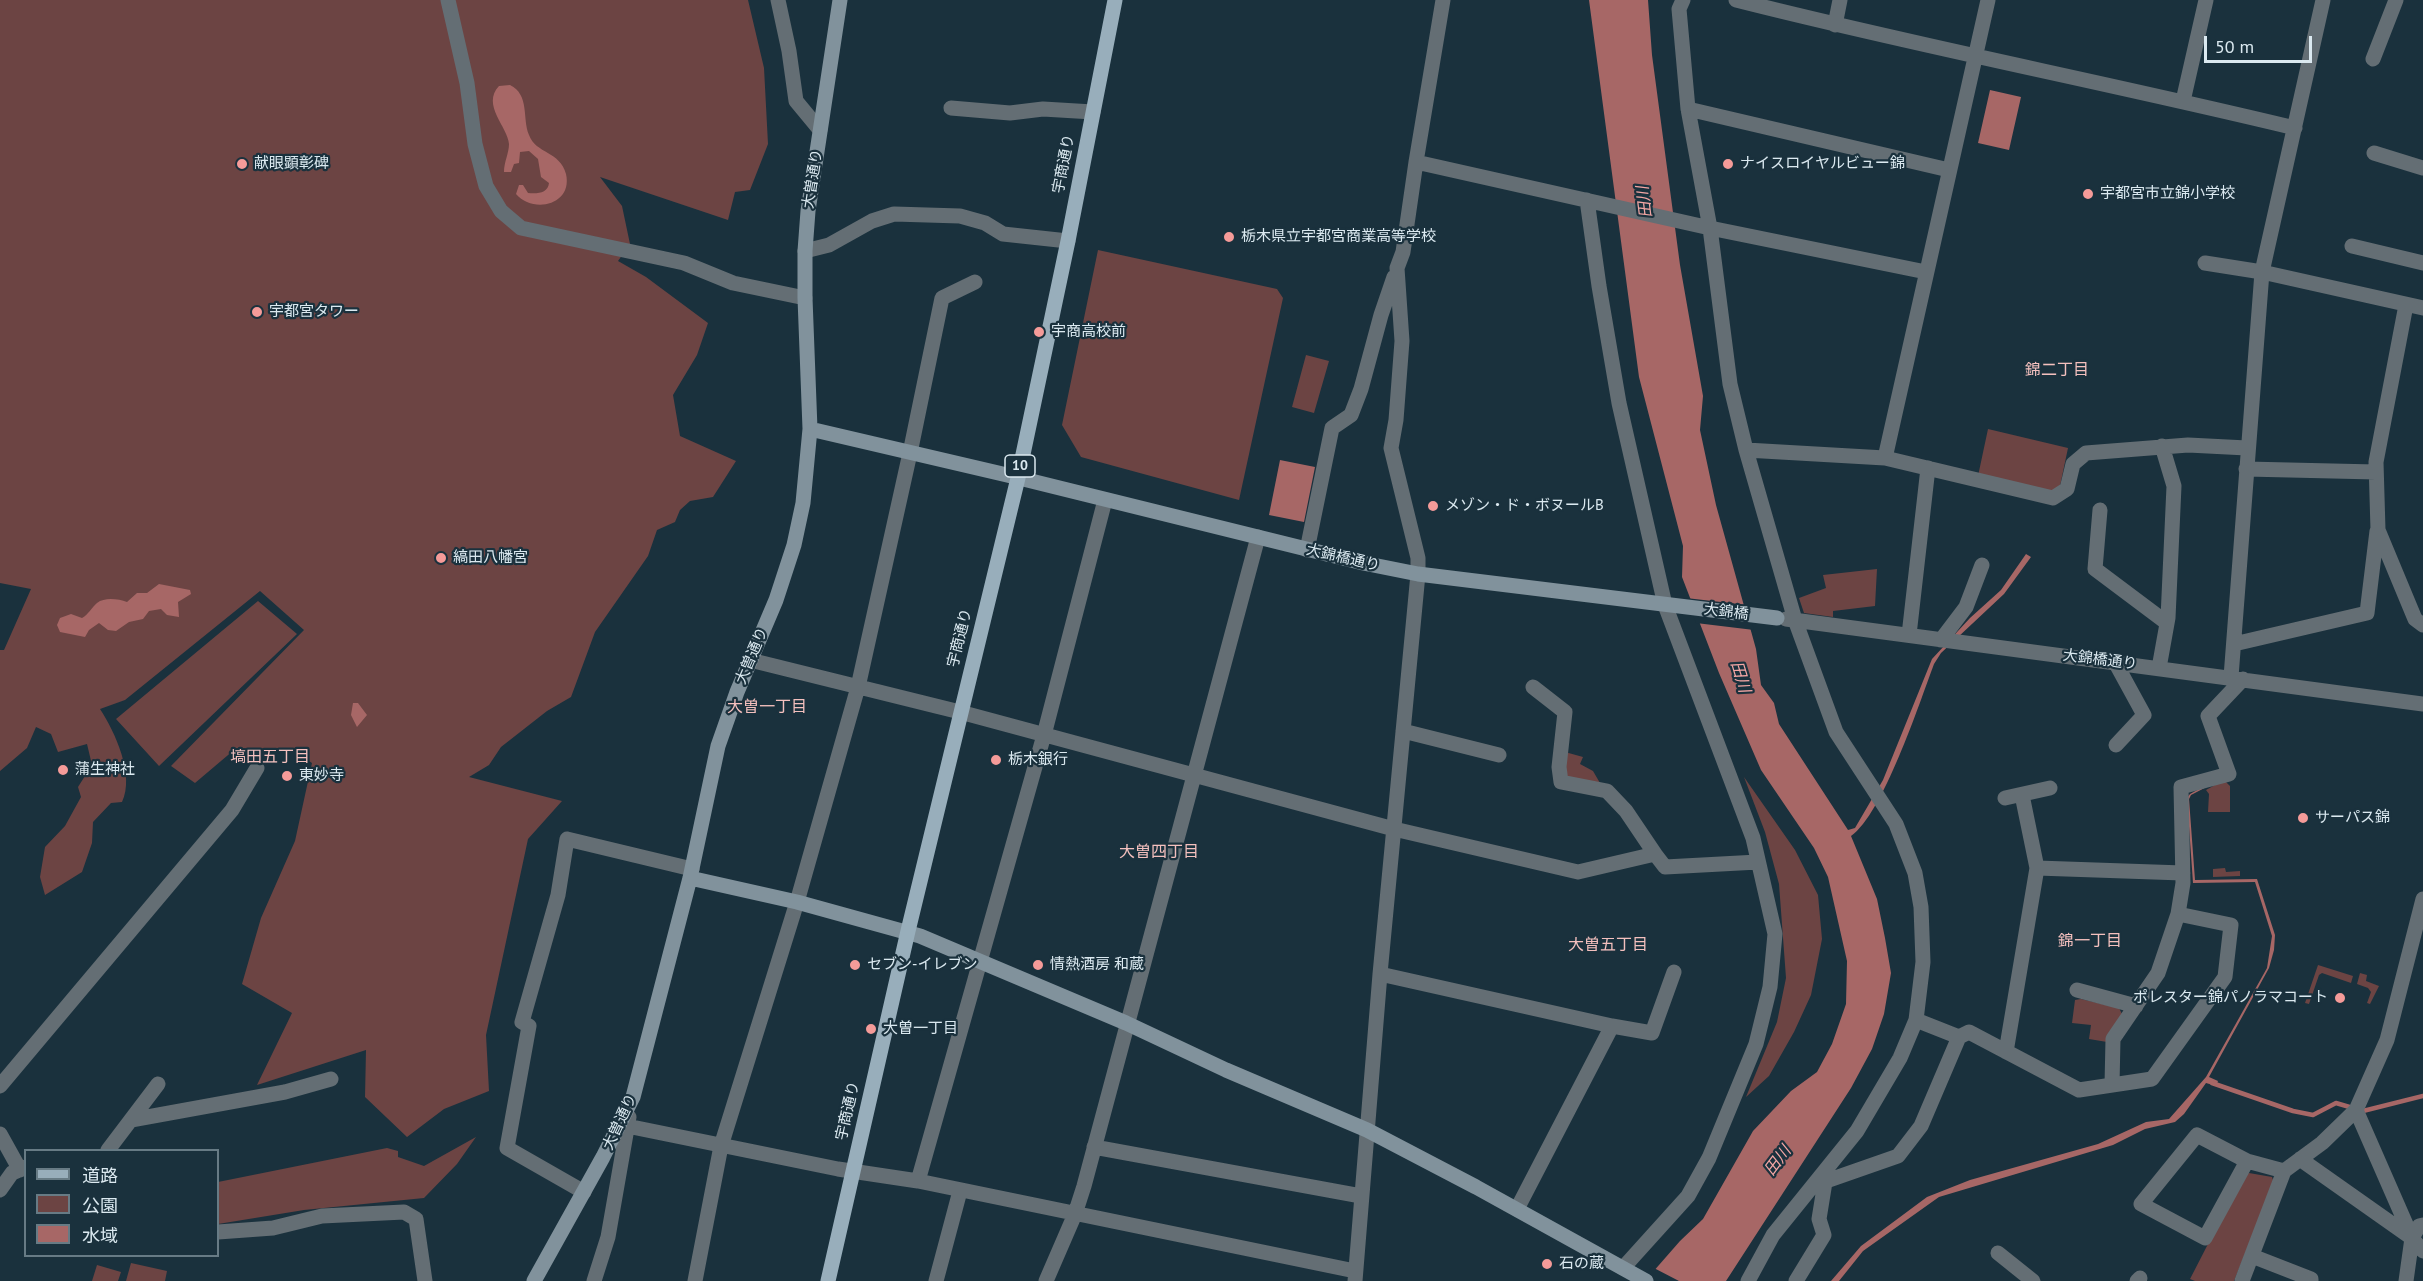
<!DOCTYPE html>
<meta charset="utf-8">
<style>
body{margin:0}
#map{position:relative;width:2423px;height:1281px;overflow:hidden;background:#1a313d;font-family:"PT Sans","Noto Sans JP",sans-serif}
canvas{display:block}
.legend{position:absolute;left:24px;top:1149px;width:195px;height:108px;box-sizing:border-box;background:#1a313d;border:2px solid #677b85;margin:0;padding:8px 10px;list-style:none;font-size:18px;color:#dbe9f0}
.legend li{display:flex;align-items:center;gap:12px;height:30px}
.legend b{width:30px;border:2px solid #677b85}
.scale{position:absolute;left:2204px;top:36px;width:108px;height:27px;box-sizing:border-box;border:3px solid #dbe9f0;border-top:0;padding-left:8px;font-size:18px;line-height:21px;white-space:nowrap;color:#dbe9f0;-webkit-text-stroke:4px #1a313d;paint-order:stroke}
</style>
<div id="map">
<canvas width="2423" height="1281"></canvas>
<ul class="legend">
<li><b style="height:8px;background:#98aebb"></b>道路</li>
<li><b style="height:16px;background:#6c4443"></b>公園</li>
<li><b style="height:16px;background:#a76766"></b>水域</li>
</ul>
<div class="scale">50 m</div>
</div>
<script>
const g = document.querySelector('canvas').getContext('2d');
g.lineJoin = 'round';
function paint(path, color) { g.fillStyle = color; g.fill(path, 'evenodd'); }
function trace(path, color, width, dash) { g.strokeStyle = color; g.lineWidth = width; g.lineCap = dash ? 'butt' : 'round'; g.setLineDash(dash || []); g.stroke(path); }
function write(font, color, halo, rows, align = 'center') {
  g.font = font + ' "PT Sans","Noto Sans JP",sans-serif'; g.lineWidth = 4.5; g.setLineDash([]); g.textBaseline = 'middle'; g.strokeStyle = halo; g.fillStyle = color; for (const [text, x, y, turn = 0] of rows) {
    g.save(); g.translate(x, y); g.rotate((+turn || 0) * Math.PI / 180); g.textAlign = isNaN(turn) ? turn : align; if (halo) g.strokeText(text, 0, 0); g.fillText(text, 0, 0); g.restore();
  }
}
const green = new Path2D(`
 M0,0H748L764,68L768,144L750,190L735,192L728,220L600,177L622,206L630,244L618,261L646,277L708,323L697,355L673,395L680,436L736,461L713,497L690,501L680,510L675,522L657,530L648,556L595,632L571,697L547,711L501,747L489,765L469,777L562,801L528,839L486,1035L489,1091L444,1109L407,1137L365,1097L366,1050L257,1085L292,1013L242,984L261,918L295,841L312,763L289,748L234,750L195,783L171,766L304,630L260,591L125,700L100,709C115,732 135,775 122,802L111,803L93,822L92,843L82,872L45,895L40,877L45,847L65,826L81,797L78,787L92,765L87,744L58,752L51,734L36,727L27,748L0,771V650H4L31,589L0,583Z
 M1098,250L1277,289L1283,298L1239,500L1081,457L1062,425Z
 M1306,355L1329,361L1314,413L1292,407Z
 M1988,429L2068,448L2060,486L2053,493L1978,476Z
 M1877,569L1875,606L1833,611V617L1804,613L1799,598L1826,588L1823,575Z
 M258,601L297,634L159,766L116,719Z
 M1565,752L1583,757L1580,764L1593,771L1600,783L1573,779L1565,775Z
 M1744,777L1795,850L1818,895L1822,939L1811,995L1794,1032L1769,1076L1746,1097L1777,1022L1786,978L1779,884L1765,832Z
 M2224,780L2230,786V812H2208L2209,794L2206,790Z
 M2225,868L2226,872L2240,871V876L2213,877V869Z
 M2318,965L2353,976L2351,983L2322,973L2319,975L2309,1004L2305,1003Z
 M2360,973L2367,975L2366,981L2379,986L2370,1004L2367,1003L2371,992L2368,988L2357,984Z
 M2081,999L2119,1008L2122,1014L2107,1042L2089,1039L2091,1025L2072,1023L2075,1000Z
 M476,1137L457,1164L424,1198L304,1210L218,1224V1182L387,1148L398,1151V1157L424,1166Z
 M2249,1173L2272,1177L2274,1183L2234,1281H2195L2190,1279L2243,1176Z
 M131,1263L167,1271L165,1281H126Z
 M97,1265L121,1272L118,1281H92Z`);
const water = new Path2D(`
 M1589,0H1648L1652,55L1680,265L1703,396L1700,430L1716,505L1756,649L1761,685L1774,703L1779,724L1848,830L1855,828L1883,780L1932,659L1970,618L2001,590L2026,554L2031,557L2004,594L1941,653L1934,664C1919,704 1883,814 1851,836L1877,899L1885,938L1891,973L1884,1014L1872,1049L1851,1088L1726,1281H1645L1680,1241L1703,1219L1753,1131L1791,1091L1817,1072L1832,1044L1846,1004L1847,961L1828,877L1814,848L1761,770L1719,673L1682,577L1683,546L1639,377Z
 M510,85C530,95 522,118 529,135C536,154 560,151 566,174C573,205 533,214 516,194L519,185H523L528,193C538,194 548,193 549,183L541,177L538,159L529,151L520,152L519,163L514,164L511,172H504C504,162 509,153 509,144C508,127 481,105 499,86Z
 M1990,90L2021,97L2009,150L1978,143Z
 M1280,460L1315,467L1304,522L1269,515Z
 M159,584L190,590L191,594L178,602L179,617L167,615L161,609L149,611L143,619L129,622L116,631L108,630L99,623L89,630L85,637L60,632L57,625L60,618L71,614L82,618C89,614 91,608 97,603C105,597 118,599 127,602L137,593H147Z
 M353,703H358L367,715L357,727L351,715Z
 M2217,779L2218,781L2191,795L2189,799L2195,880L2257,879L2275,935L2274,950L2269,968L2209,1077L2218,1081L2216,1086L2206,1083L2184,1114L2175,1122L2145,1129L2113,1145L1939,1197L1863,1251L1839,1281H1831L1861,1246L1927,1197L1970,1180L2098,1144L2146,1122L2169,1119L2206,1077L2267,968L2272,936L2255,882L2193,883L2187,798L2190,794Z`);
const pier = new Path2D(`
 M1686,598L1747,605L1754,630L1696,623Z
 M1652,1267L1679,1281H1642Z`);
const stream = new Path2D(`
 M2212,1083L2293,1111L2313,1115L2336,1103L2363,1111L2423,1096`);
const street = new Path2D(`
 M448,0L467,83L475,144L486,186L501,211L521,228L684,263L733,283L805,298
 M778,0L789,51L796,101L820,130
 M1683,0L1679,9L1688,109L1710,228L1730,384L1746,450L1795,620L1836,732L1896,824L1915,873L1921,907L1923,962L1916,1020L1900,1058L1857,1131L1773,1235L1748,1281
 M1736,0C1921,47 2109,83 2295,128
 M1835,25L1840,0
 M2373,59L2396,0
 M2183,101L2206,0
 M951,108L1010,113L1043,109L1093,112
 M1688,109L1949,170
 M2374,153L2423,168
 M1416,162L1710,228L1926,272
 M1587,200L1599,286L1619,403L1665,605L1753,838L1775,934L1770,987L1756,1044L1709,1158L1688,1196L1623,1268
 M2352,246L2423,263
 M805,251L829,245L872,221L894,214L960,216L985,223L1003,234L1068,241
 M2205,263L2262,272L2423,308
 M2406,305L2376,462L2378,530L2415,619L2423,625
 M1746,450L1885,458L2053,498L2067,489L2073,464L2086,453L2188,445L2247,448
 M1885,458L1988,0
 M2246,469L2376,472
 M2100,510L2095,569L2167,623
 M1307,550L1332,428L1351,415L1361,389L1381,315L1394,277
 M1786,619L2423,704
 M1909,635L1928,468
 M1941,640L1966,607L1982,565
 M2234,644L2367,613L2377,531
 M750,660L960,712L1394,829L1578,872L1655,854L1665,867L1758,862
 M2115,662L2144,715L2116,745
 M2159,668L2168,618L2174,486L2162,446
 M2231,677L2262,272L2323,0
 M1533,687L1565,712L1559,767L1561,782L1607,791L1626,811L1655,854
 M1403,731L1499,755
 M2022,795L2037,868L2183,873
 M2005,798L2050,788
 M1380,974L1612,1026L1517,1209
 M2077,990L2136,1006
 M1916,1020L1959,1037L1969,1032L2079,1090L2152,1079L2225,977L2231,925L2178,914L2183,883L2181,787L2229,774L2208,716L2243,679
 M1612,1026L1652,1033L1674,972
 M2006,1052L2037,868
 M2112,1085L2113,1039L2158,973L2178,914
 M0,1086L232,810L257,768
 M2356,1110L2412,1238L2423,1251
 M131,1120L285,1092L331,1079
 M627,1126L838,1169L918,1181L1355,1271
 M0,1134L20,1170
 M1094,1147L1361,1196
 M108,1150L158,1084
 M2300,1159L2412,1238
 M2247,1161L2205,1238L2141,1204L2197,1135L2247,1161L2284,1171
 M918,1181L1044,735L1105,500
 M1815,1185L1898,1156L1921,1126L1959,1037
 M0,1190L12,1173L26,1167
 M584,1192L507,1148L529,1026L522,1022L558,895L567,839L692,869
 M218,1232L273,1228L322,1216L404,1212L416,1219L425,1281
 M1998,1253L2033,1281
 M2252,1256L2311,1279V1281
 M594,1281L608,1237L629,1117
 M695,1281L721,1146L797,902L858,687L910,453L942,298L975,282
 M936,1281L960,1191
 M1046,1281L1075,1214L1084,1186L1258,537
 M1355,1281L1380,974L1418,574V558L1391,448L1396,420L1402,341L1397,268L1403,252L1416,162L1443,0
 M1796,1281L1824,1235L1819,1219L1825,1182
 M2137,1281L2140,1278
 M2242,1281L2284,1171L2322,1143L2356,1110L2387,1040L2423,899
 M2406,1281L2412,1238L2419,1226L2423,1225`);
const secondary = new Path2D(`
 M810,429L1007,475L1363,563L1418,574L1777,618
 M690,878L797,902L920,936L1126,1023L1226,1070L1367,1130L1476,1187L1646,1281
 M534,1281L603,1157L633,1097L690,878L718,746L737,692L776,600L794,545L803,503L810,429L805,298V251L808,211L840,0`);
const primary = new Path2D(`
 M828,1281L908,931L1018,478L1068,241L1115,0`);
const markers = [
 [242,164,6,"#f59b99"],
 [1728,164,6,"#f59b99"],
 [2088,194,6,"#f59b99"],
 [1229,237,6,"#f59b99"],
 [257,312,6,"#f59b99"],
 [1039,332,6,"#f59b99"],
 [1433,506,6,"#f59b99"],
 [441,558,6,"#f59b99"],
 [996,760,6,"#f59b99"],
 [63,770,6,"#f59b99"],
 [287,776,6,"#f59b99"],
 [2303,818,6,"#f59b99"],
 [855,965,6,"#f59b99"],
 [1038,965,6,"#f59b99"],
 [2340,998,6,"#f59b99"],
 [871,1029,6,"#f59b99"],
 [1547,1264,6,"#f59b99"]
];
const shields = [
 [1020,466,30]
];
const shieldNames = [
 ["10",1020,466]
];
const poiNames = [
 ["献眼顕彰碑",254,164],
 ["ナイスロイヤルビュー錦",1740,164],
 ["宇都宮市立錦小学校",2100,194],
 ["栃木県立宇都宮商業高等学校",1241,237],
 ["宇都宮タワー",269,312],
 ["宇商高校前",1051,332],
 ["メゾン・ド・ボヌールB",1445,506],
 ["縞田八幡宮",453,558],
 ["栃木銀行",1008,760],
 ["蒲生神社",75,770],
 ["東妙寺",299,776],
 ["サーパス錦",2315,818],
 ["セブン-イレブン",867,965],
 ["情熱酒房 和蔵",1050,965],
 ["ポレスター錦パノラマコート",2328,998,"right"],
 ["大曽一丁目",883,1029],
 ["石の蔵",1559,1264]
];
const streetNames = [
 ["宇商通り",1064,164,-79],
 ["大曽通り",813,179,-81],
 ["大錦橋通り",1343,558,13],
 ["大錦橋",1726,612,7],
 ["宇商通り",960,638,-76],
 ["大曽通り",752,656,-67],
 ["大錦橋通り",2100,660,7],
 ["宇商通り",848,1111,-77],
 ["大曽通り",620,1122,-65]
];
const waterNames = [
 ["田川",1645,202,-97],
 ["田川",1740,677,73],
 ["田川",1778,1161,-53]
];
const neighbourhoodNames = [
 ["錦二丁目",2057,370],
 ["大曽一丁目",767,707],
 ["塙田五丁目",270,757],
 ["大曽四丁目",1159,852],
 ["錦一丁目",2090,941],
 ["大曽五丁目",1608,945]
];
paint(green, '#6c4443');
paint(water, '#a76766');
paint(pier, '#1a313d');
trace(stream, '#a76766', 4.5);
trace(street, '#646e74', 15);
trace(secondary, '#81929c', 15);
trace(primary, '#98aebb', 15);
for (const [x, y, r, color] of markers) { const dot = new Path2D(); dot.arc(x, y, r, 0, 2 * Math.PI); g.fillStyle = color; g.fill(dot); trace(dot, '#1a313d', 2); }
for (const [x, y, w] of shields) { const box = new Path2D(); box.roundRect(x - w / 2, y - 11, w, 22, 4.5); g.fillStyle = '#1a313d'; g.fill(box); trace(box, '#dbe9f0', 1.5); }
write('bold 14px', '#dbe9f0', null, shieldNames);
write('15px', '#dbe9f0', '#1a313d', poiNames, 'left');
write('15px', '#dbe9f0', '#1a313d', streetNames);
write('italic 16px', '#f4a7a5', '#1a313d', waterNames);
write('16px', '#f4c0be', '#1a313d', neighbourhoodNames);
</script>
